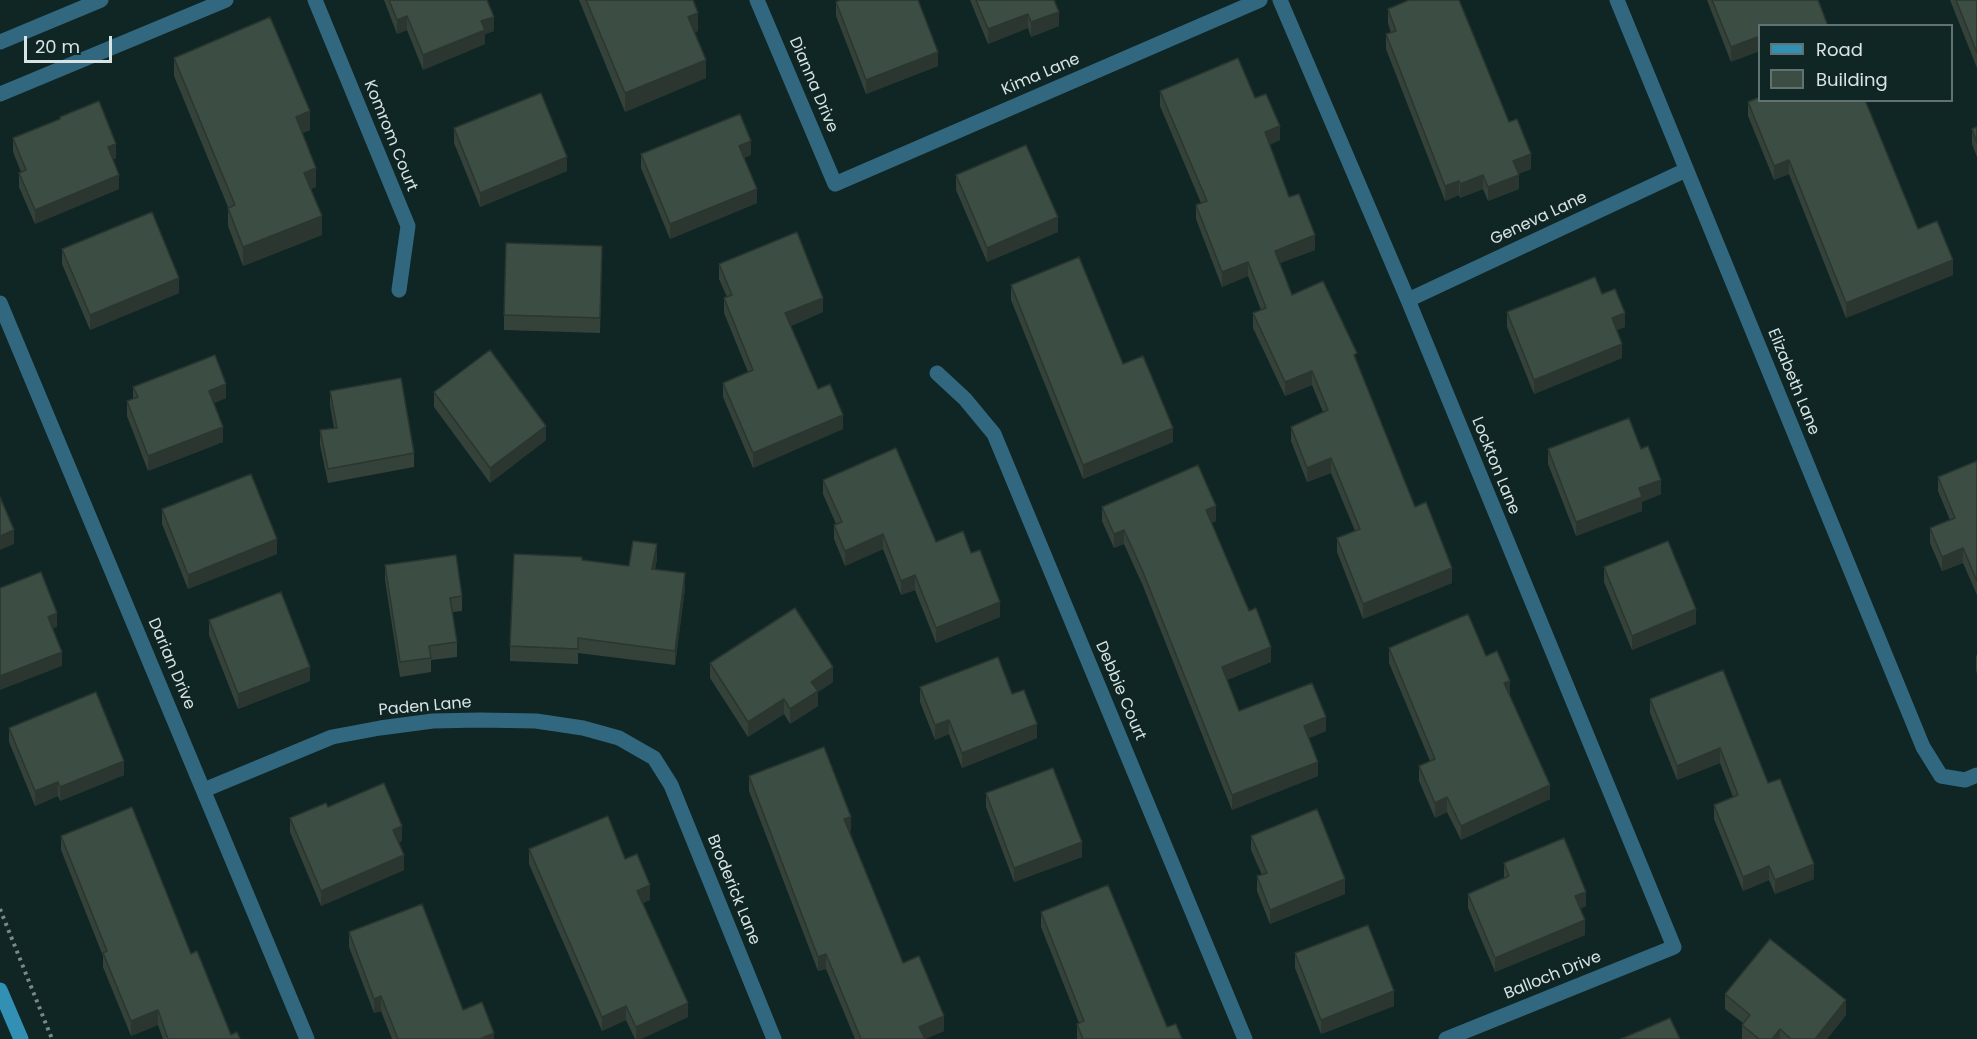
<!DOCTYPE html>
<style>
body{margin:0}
#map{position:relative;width:1977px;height:1039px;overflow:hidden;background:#102625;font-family:Poppins,sans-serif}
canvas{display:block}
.legend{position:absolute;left:1758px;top:24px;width:195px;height:78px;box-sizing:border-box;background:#102625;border:2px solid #607271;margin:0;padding:8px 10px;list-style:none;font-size:18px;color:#d7e4e3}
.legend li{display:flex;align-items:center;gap:12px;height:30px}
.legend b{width:30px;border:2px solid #607271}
.scale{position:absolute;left:24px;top:36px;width:88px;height:27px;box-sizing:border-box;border:3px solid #d7e4e3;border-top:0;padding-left:8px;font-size:18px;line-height:21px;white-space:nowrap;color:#d7e4e3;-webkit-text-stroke:4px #102625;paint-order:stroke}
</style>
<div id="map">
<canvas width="1977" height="1039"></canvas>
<ul class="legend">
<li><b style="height:8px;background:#3290b5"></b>Road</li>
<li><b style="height:16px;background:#3c4d43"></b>Building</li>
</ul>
<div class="scale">20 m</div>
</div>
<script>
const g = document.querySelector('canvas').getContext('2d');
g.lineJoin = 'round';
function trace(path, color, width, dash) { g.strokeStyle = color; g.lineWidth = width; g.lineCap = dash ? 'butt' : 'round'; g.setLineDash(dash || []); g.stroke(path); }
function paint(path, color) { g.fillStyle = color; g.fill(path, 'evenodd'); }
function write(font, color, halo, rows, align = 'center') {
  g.font = font + ' Poppins,sans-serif'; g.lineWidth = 4.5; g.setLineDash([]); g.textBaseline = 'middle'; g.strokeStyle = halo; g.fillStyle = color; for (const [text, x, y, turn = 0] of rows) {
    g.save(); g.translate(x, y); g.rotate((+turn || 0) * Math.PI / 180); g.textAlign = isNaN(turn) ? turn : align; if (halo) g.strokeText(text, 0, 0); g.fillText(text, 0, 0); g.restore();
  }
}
const path = new Path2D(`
 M0,909L52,1039`);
const minor = new Path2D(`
 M315,0L408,226L399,290
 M757,0L835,184L1260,0
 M1280,0L1408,300L1674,947L1446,1039
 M1617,0L1923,747L1941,776L1965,780L1977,775
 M0,42L101,0
 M0,94L226,0
 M1408,300L1686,170
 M0,303L307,1039
 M937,373L965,399L994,434L1245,1039
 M204,790L332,737L380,728L433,721L480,720L536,721L583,728L619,738L654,758L671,785L774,1039`);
const secondary = new Path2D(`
 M0,990L21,1039`);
const wall = new Path2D(`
 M384,0H487L494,31L485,34V44L423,70L407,30L397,34Z
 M579,0H644L698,31L695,32L706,78L625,112Z
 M970,0H1054L1059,26L1031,37L1028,28L988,44Z
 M1707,0H1818L1760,26L1731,62Z
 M1950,0H1977V68Z
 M836,2L938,66L866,94L836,16Z
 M1388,9L1509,122L1531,169L1518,174L1519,189L1488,201L1483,189L1460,198L1459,195L1445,201L1386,49V34L1391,33L1388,23Z
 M174,58L310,130L302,133L316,187L311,189L322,235L243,266L228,226V207L174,76Z
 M1160,91L1255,98L1280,140L1269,145L1289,197L1315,250L1280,263L1292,295L1357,362L1415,507L1452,583L1363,619L1337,552V538L1355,531L1331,473L1307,482L1291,441V427L1323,412L1312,385L1285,396L1253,328V313L1261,310L1248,276L1222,287L1196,219V205L1201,203L1160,106Z
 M1748,102L1918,229L1953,275L1846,318L1789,174L1774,180L1748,116Z
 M1977,127V157L1972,144V129Z
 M454,128L567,171L480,207L454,143Z
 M13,138L116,158L113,159L119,189L35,224L19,187V173L21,172L13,152Z
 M641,154L751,155L744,158L757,203L670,239L641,168Z
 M956,175L1058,232L987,262L956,190Z
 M602,246L600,333L504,330V315Z
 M62,249L179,293L90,330L62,264Z
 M719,264L823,312L791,326L818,389L843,429L753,468L723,397V383L748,372L724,313V298L727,297L719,279Z
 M1011,285L1123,364L1173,442L1083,479L1011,300Z
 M1602,294L1625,327L1617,330L1622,358L1534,394L1507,327V312Z
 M133,387L226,398L214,403L223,442L148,471L127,416V401L133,399Z
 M330,391L414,453V467L328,483L320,445V430L334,428L330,405Z
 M434,392L546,440L490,483L434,407Z
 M1548,449H1641L1661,494L1642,502V511L1576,536L1548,464Z
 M1977,461V595L1963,563L1942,571L1930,543V528L1950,520L1938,491V477Z
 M823,480L936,542L971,553L1000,617L936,643L915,590L901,595L883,549L845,566L834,539V525L836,524L823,494Z
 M1102,507L1216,521L1211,523L1249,611L1271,662L1227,680L1239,711L1326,731L1309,738L1318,776L1232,810L1143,586L1124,544L1114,548L1102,521Z
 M162,509L277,554L188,589L162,524Z
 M657,559L655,570L685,588L675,665L578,653V664L510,661V646L582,560L629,566Z
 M385,565L462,596V611L452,612L457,642V657L431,660V672L400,677L385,580Z
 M1604,567L1696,624L1632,650L1604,582Z
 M209,620L310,681L238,709L209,635Z
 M1389,648L1486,656L1510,695L1550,799L1461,840L1447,812L1435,818L1419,781V766L1430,761L1389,663Z
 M1977,655V674L1976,670V656Z
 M710,663L833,682L818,692V706L790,724L784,714L748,737L710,678Z
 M920,687L1012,694L1037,738L962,768L949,734L935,740L920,702Z
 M1650,699L1768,783L1814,879L1775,894L1769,880L1743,891L1714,819V805L1733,797L1720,763L1677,780L1650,713Z
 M9,728L124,775L60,801L58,796L35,806L9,742Z
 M749,776L851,831H849L903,963L944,1031L925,1039H855L826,969L818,971L749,791Z
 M986,793L1082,857L1014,882L986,807Z
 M328,807L402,841L399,842L404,870L321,906L290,832V818Z
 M61,836L191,954L231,1035L240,1039H163L158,1025L131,1036L103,967V956L61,850Z
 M1251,836L1345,894L1270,924L1257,891V876L1262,875L1251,850Z
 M529,849L625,859L650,900L643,903L688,1017L641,1039H635L626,1020L602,1031L529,864Z
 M1504,863L1586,906L1580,909L1585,935L1495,972L1468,908V894L1504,879Z
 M1041,912L1167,1027L1182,1039H1077V1024L1079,1023L1041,927Z
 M349,932L463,1010L494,1039H392L381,1011L374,1013L349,947Z
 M1295,953L1394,1006L1321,1034L1295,968Z
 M1725,994L1846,1015L1827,1039H1742V1025L1743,1023L1725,1009Z`);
const shadedWall = new Path2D(`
 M1059,12V26L1031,37V22Z
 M698,13V31L688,35V17Z
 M1028,14V28L988,44V29Z
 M407,16V30L397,34V20Z
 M494,17V31L485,34V44L423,70V55L481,21Z
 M1760,36V51L1731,62V47Z
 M938,52V66L866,94V80Z
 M706,60V78L625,112V93Z
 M310,111V130L296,136V117Z
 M1280,126V140L1265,147V132Z
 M751,141V155L739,160V146Z
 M116,144V158L108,162V147Z
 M1531,154V169L1513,176V161Z
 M567,157V171L480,207V193Z
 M1789,160V174L1774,180V166Z
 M316,168V187L304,191V173Z
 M119,175V189L35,224V210Z
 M1483,175V189L1460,198V184Z
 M1519,175V189L1488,201V187Z
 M1459,181V195L1445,201V186Z
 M757,189V203L670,239V224Z
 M322,216V235L243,266V247Z
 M1058,217V232L987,262V248Z
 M1315,235V250L1275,265V251Z
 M1953,260V275L1846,318V303Z
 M1248,262V276L1222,287V272Z
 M179,278V293L90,330V315Z
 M823,298V312L785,328V313Z
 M1625,313V327L1612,332V318Z
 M1622,344V358L1534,394V380Z
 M1312,371V385L1285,396V382Z
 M226,384V398L209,405V391Z
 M843,415V429L753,468V453Z
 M546,426V440L490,483V468Z
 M223,427V442L148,471V456Z
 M1173,428V442L1083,479V465Z
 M1331,458V473L1307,482V468Z
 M1661,480V494L1642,502V511L1576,536V522L1639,488Z
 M1216,506V521L1206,525V510Z
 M14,530V544L0,550V536Z
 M1124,530V544L1114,548V534Z
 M883,534V549L845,566V551Z
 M277,539V554L188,589V575Z
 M657,544V559L652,584V569Z
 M1963,548V563L1942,571V557Z
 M1452,568V583L1363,619V604Z
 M685,573V588L675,665V651Z
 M915,575V590L901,595V581Z
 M1000,602V617L936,643V628Z
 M1696,609V624L1632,650V636Z
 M57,613V627L48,631V617Z
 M1271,647V662L1222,682V667Z
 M62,652V666L0,690V676Z
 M310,667V681L238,709V694Z
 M833,667V682L818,692V706L790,724V709L811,682Z
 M1510,681V695L1504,698V683Z
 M784,699V714L748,737V722Z
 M1326,717V731L1304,740V726Z
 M949,720V734L935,740V725Z
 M1037,724V738L962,768V753Z
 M1720,748V763L1677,780V766Z
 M124,761V775L60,801V787Z
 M1318,762V776L1232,810V795Z
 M58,782V796L35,806V791Z
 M1550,785V799L1461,840V826Z
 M1447,797V812L1435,818V803Z
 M851,817V831L844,833V819Z
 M402,826V841L393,845V830Z
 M1082,842V857L1014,882V868Z
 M404,855V870L321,906V891Z
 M1814,864V879L1775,894V880Z
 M1769,866V880L1743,891V877Z
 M1345,879V894L1270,924V910Z
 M650,885V900L637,905V891Z
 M1586,892V906L1575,911V896Z
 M1585,920V935L1495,972V958Z
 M826,954V969L818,971V957Z
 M1394,991V1006L1321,1034V1020Z
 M381,996V1011L374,1013V999Z
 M1846,1000V1015L1827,1039H1815Z
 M688,1003V1017L641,1039H636V1027Z
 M626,1006V1020L602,1031V1017Z
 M158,1010V1025L131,1036V1021Z
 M944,1016V1031L924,1039L919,1027Z
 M1780,1029V1039H1772Z
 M494,1033V1039H480Z`);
const building = new Path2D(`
 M389,0H487L494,17L481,21L485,30L423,55L407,16L397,20Z
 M586,0H693L698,13L688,17L706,60L625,93Z
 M841,0H918L938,52L866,80L836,2Z
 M976,0H1054L1059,12L1031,22L1028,14L988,29Z
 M1409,0H1459L1509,122L1517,119L1531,154L1513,161L1519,175L1488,187L1483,175L1460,184L1459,181L1445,186L1386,34L1396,31L1388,9Z
 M1712,0H1818L1828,26H1760V36L1731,47Z
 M1956,0H1977V53Z
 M270,17L310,111L296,117L316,168L304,173L322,216L243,247L228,208L235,205L174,58Z
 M1238,58L1255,98L1266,94L1280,126L1265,132L1289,197L1299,194L1315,235L1275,251L1292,295L1323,281L1357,353L1354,355L1415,507L1426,502L1452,568L1363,604L1337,538L1360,529L1331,458L1307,468L1291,427L1328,410L1312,371L1285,382L1253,313L1266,308L1248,262L1222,272L1196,205L1207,201L1160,91Z
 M541,93L567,157L480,193L454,128Z
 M1760,97V100H1865L1918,229L1937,221L1953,260L1846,303L1789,160L1774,166L1748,102Z
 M99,101L116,144L108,147L119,175L35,210L19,173L26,170L13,138L60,119V117Z
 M740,114L751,141L739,146L757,189L670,224L641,154Z
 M1977,127V143L1972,129Z
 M1026,145L1058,217L987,248L956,175Z
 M152,212L179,278L90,315L62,249Z
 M797,232L823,298L785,313L818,389L830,384L843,415L753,453L723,383L753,370L724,298L732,295L719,264Z
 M506,243L602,246L600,318L504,315Z
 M1079,257L1123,364L1143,356L1173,428L1083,465L1011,285Z
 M1595,277L1602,294L1615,289L1625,313L1612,318L1622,344L1534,380L1507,312Z
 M490,350L546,426L490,468L434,392Z
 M215,355L226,384L209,391L223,427L148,456L127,401L138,397L133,387Z
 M401,378L414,453L328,469L320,430L337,428L330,391Z
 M1629,418L1641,449L1648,446L1661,480L1639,488L1642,497L1576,522L1548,449Z
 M896,448L936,542L963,531L971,553L980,550L1000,602L936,628L915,575L901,581L883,534L845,551L834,525L842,522L823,480Z
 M1977,461V581L1963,548L1942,557L1930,528L1955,518L1938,477Z
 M1198,465L1216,506L1206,510L1249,611L1256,608L1271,647L1222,667L1239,711L1312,683L1326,717L1304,726L1318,762L1232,795L1143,572L1124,530L1114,534L1102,507Z
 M251,474L277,539L188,575L162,509Z
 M0,497L14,530L0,536Z
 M633,541L657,544L652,569L685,573L675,651L578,638V649L510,646L514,554L582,557V560L629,566Z
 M1668,541L1696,609L1632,636L1604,567Z
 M456,555L462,596L450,598L457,642L429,646L431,658L400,662L385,565Z
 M41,572L57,613L48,617L62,652L0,676V588Z
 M281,592L310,667L238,694L209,620Z
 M795,608L833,667L811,682L818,691L790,709L784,699L748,722L710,663Z
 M1468,614L1486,656L1497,651L1510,681L1504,683L1550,785L1461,826L1447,797L1435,803L1419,766L1435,759L1389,648Z
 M998,657L1012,694L1024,690L1037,724L962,753L949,720L935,725L920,687Z
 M1723,670L1768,783L1780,779L1814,864L1775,880L1769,866L1743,877L1714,805L1738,795L1720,748L1677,766L1650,699Z
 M96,692L124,761L60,787L58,782L35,791L9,728Z
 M824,747L851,817L844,819L903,963L919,956L944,1016L919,1027L925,1039H861L826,954L818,957L749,776Z
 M1053,768L1082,842L1014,868L986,793Z
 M384,783L402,826L393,830L404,855L321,891L290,818L326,803L328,807Z
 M132,807L191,954L197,951L231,1035L237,1032L240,1039H168L158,1010L131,1021L103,953L107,951L61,836Z
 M1317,809L1345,879L1270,910L1257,876L1267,873L1251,836Z
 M608,816L625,859L637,854L650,885L637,891L688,1003L636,1027L626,1006L602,1017L529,849Z
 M1564,838L1586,892L1575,896L1585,920L1495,958L1468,894L1509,876L1504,863Z
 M1108,885L1167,1027L1176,1024L1182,1039H1083L1077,1024L1084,1021L1041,912Z
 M422,904L463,1010L482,1002L494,1033L480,1039H398L381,996L374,999L349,932Z
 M1368,925L1394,991L1321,1020L1295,953Z
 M1770,939L1846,1000L1815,1039H1791L1780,1029L1772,1039H1759L1742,1025L1750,1015L1725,994Z
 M1670,1018L1680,1039H1621Z`);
const streetNames = [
 ["Kima Lane",1041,75,-23],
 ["Dianna Drive",813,85,67],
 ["Komrom Court",390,136,68],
 ["Geneva Lane",1539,219,-25],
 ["Elizabeth Lane",1793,382,68],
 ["Lockton Lane",1495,466,68],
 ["Darian Drive",171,664,67],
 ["Debbie Court",1120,691,67],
 ["Paden Lane",425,707,-5],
 ["Broderick Lane",733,890,68],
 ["Balloch Drive",1553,976,-22]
];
trace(path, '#788988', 4, [3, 4.5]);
trace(minor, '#32687f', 15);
trace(secondary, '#3290b5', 15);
paint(wall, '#34423a');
paint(shadedWall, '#2a362f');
paint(building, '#3c4d43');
trace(building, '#2a362f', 1.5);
write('16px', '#d7e4e3', '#102625', streetNames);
</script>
